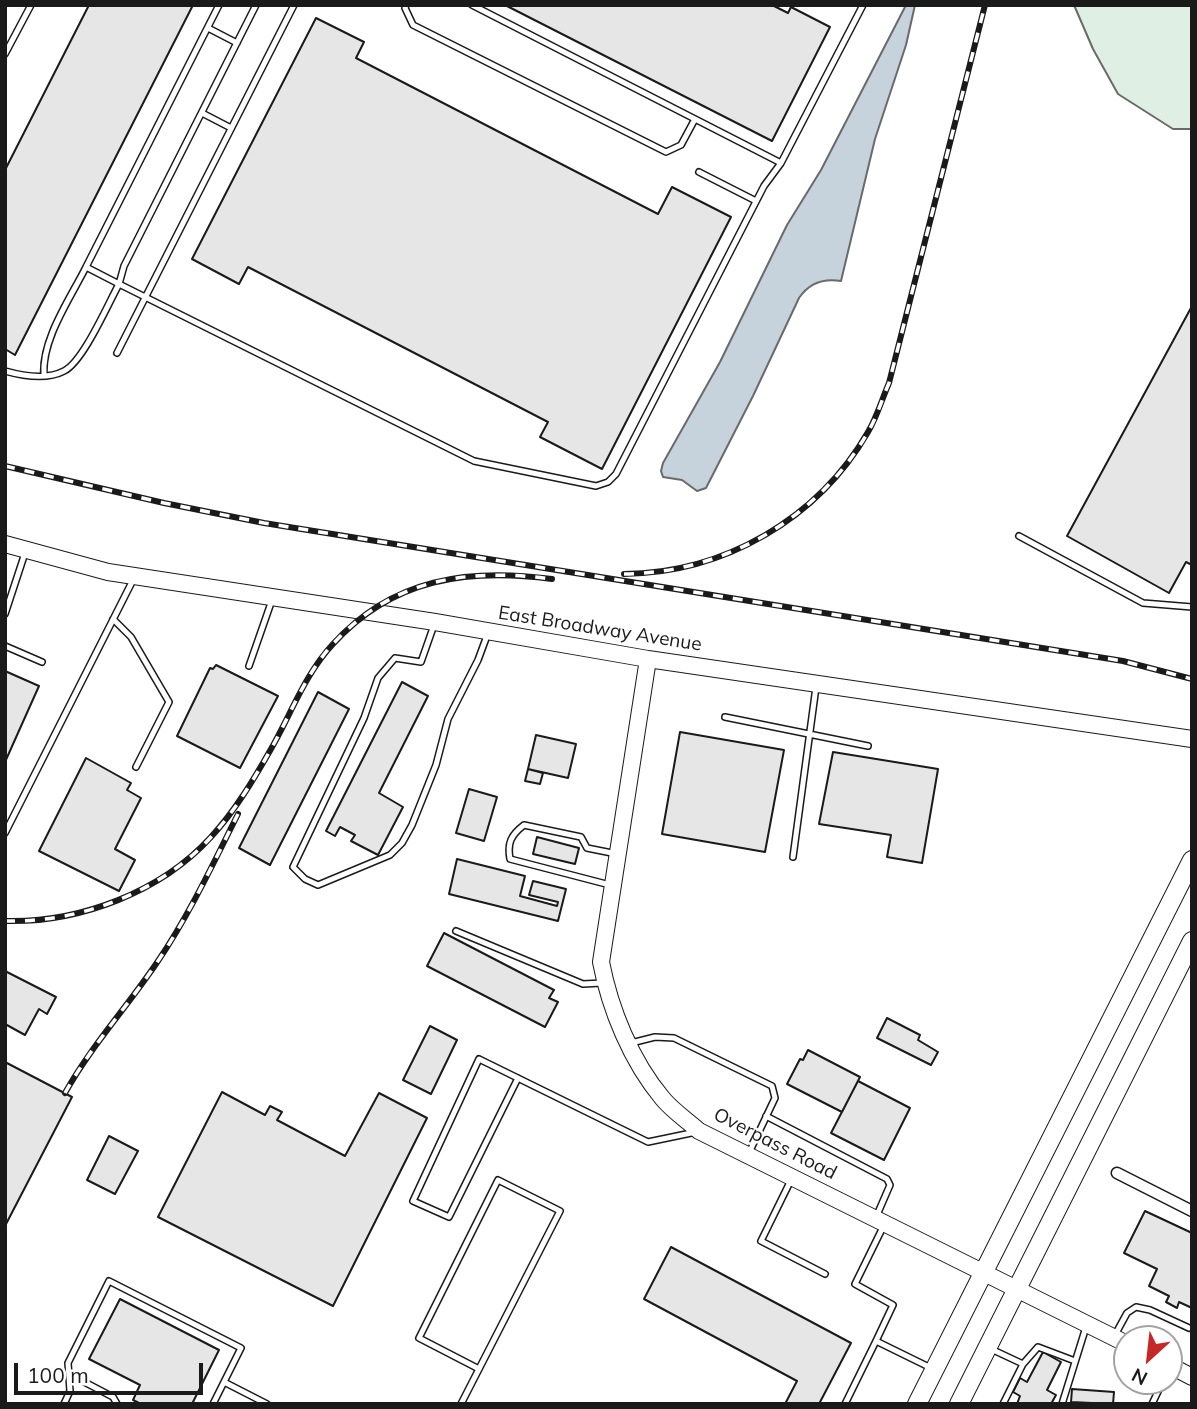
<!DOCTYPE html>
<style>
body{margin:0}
#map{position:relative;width:1197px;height:1409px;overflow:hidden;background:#fff;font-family:Mulish,sans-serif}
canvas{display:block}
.frame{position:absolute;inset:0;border:7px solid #1a1a1a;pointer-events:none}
.north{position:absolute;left:1113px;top:1325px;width:70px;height:70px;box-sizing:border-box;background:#fff;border:2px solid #a3a3a3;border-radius:50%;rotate:207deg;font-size:19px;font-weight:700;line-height:28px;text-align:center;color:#1a1a1a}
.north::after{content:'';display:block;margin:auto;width:24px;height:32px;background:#c62828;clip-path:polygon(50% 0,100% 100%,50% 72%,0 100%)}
.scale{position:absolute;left:14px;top:1363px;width:189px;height:32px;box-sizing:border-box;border:4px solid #1a1a1a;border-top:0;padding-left:9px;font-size:21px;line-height:24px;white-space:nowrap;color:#1a1a1a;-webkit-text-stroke:5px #fff;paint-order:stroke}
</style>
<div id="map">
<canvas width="1197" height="1409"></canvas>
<div class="frame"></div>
<div class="north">N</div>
<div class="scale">100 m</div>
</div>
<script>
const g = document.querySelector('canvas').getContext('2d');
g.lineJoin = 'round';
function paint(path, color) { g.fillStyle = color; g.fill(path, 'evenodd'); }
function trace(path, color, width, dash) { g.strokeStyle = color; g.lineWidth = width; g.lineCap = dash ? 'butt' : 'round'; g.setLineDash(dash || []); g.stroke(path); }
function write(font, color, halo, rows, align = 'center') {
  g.font = font + ' Mulish,sans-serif'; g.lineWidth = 5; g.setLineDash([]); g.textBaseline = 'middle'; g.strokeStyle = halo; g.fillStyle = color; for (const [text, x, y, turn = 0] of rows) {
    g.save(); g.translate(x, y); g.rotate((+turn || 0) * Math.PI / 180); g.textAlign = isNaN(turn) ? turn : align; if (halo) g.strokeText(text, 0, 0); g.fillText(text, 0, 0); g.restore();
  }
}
const green = new Path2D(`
 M1074,5H1192V129H1173L1118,94L1093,49Z`);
const water = new Path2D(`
 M906,5H915L906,45L875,139L841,281C823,278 809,283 799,298L753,396L706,488L697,491L682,480L663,477L661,471L663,463L720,362L787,225L821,170Z`);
const building = new Path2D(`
 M89,5H193L15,355L5,349V170Z
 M505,5H772L788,13L791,7L830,27L772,141Z
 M316,18L364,42L356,58L658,214L672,187L731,217L602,469L540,437L548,422L248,267L239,284L192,259Z
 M1192,306V565L1186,562L1169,593L1067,536Z
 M216,665L278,696L240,768L177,736L210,668L213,669Z
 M5,671L39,686L5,762Z
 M402,682L428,696L379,793L403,807L378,855L351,841L355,835L340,827L335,836L326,831Z
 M318,692L349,709L270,865L239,848Z
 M680,732L784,750L765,852L662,834Z
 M536,735L576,744L568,778L528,769Z
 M833,752L938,769L922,863L887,857L891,835L819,824Z
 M86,758L131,783L127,790L141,798L115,849L135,860L119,891L39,851Z
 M528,769L543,773L540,784L525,781Z
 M469,789L497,797L484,841L456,833Z
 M537,837L579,848L575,864L533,854Z
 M457,859L525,876L520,896L557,906L558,902L529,895L533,881L566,889L558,921L449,894Z
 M444,933L554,990L549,998L558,1002L545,1027L427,966Z
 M5,971L56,997L47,1014L39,1009L25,1035L5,1024Z
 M887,1018L920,1035L918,1040L938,1052L931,1065L877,1038Z
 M430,1026L457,1040L431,1094L403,1080Z
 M808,1050L860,1077L842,1112L787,1084L800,1059L803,1060Z
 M5,1062L72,1097L5,1226Z
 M858,1081L910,1108L884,1160L831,1133Z
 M222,1092L265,1115L270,1106L282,1112L277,1120L345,1156L379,1093L427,1118L333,1306L158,1217Z
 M109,1136L138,1151L115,1194L87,1180Z
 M1145,1211L1192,1233V1308L1179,1302L1177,1308L1166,1302L1169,1296L1149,1286L1157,1269L1124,1253Z
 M671,1247L851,1343L819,1404H785L797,1381L644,1299Z
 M120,1299L219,1350L192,1404H141L133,1400L140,1385L89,1359Z
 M1043,1352L1061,1362L1047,1390L1056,1395L1051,1404H1017L1020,1396L1013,1392L1020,1378L1027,1382Z
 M1072,1389L1114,1392L1113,1404L1071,1402Z`);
const lane = new Path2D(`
 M256,5L124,266L119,284L474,461L596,486L608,482L616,474L764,186L781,163L863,5
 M406,5L405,8L413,25L666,152L681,145L695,119
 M472,5L781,163
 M208,28L237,43
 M5,54L31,5
 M202,113L231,128
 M699,172L756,201
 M86,267L219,5
 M117,353L294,5
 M5,371C23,376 47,380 64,371C83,362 108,304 119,284L86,267C70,299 41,340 44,376
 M1019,536L1143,603L1192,607
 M5,614L25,553
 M113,619L131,637L169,702L136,767
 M434,625L421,662L395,658L378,678L364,718L293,867L305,879L318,885L390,855L402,843L412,825L436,765L448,719L478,660L488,633
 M5,646L42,662
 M249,666L272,600
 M725,717L868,746
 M5,833L133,580
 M793,857L816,687
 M610,885L510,859C507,843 511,835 524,825L581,837L587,848L617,854
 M456,931L583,984L602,983
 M631,1043L655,1037L674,1038L772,1086L775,1098L748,1155
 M518,1078L449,1217L413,1201L479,1059L648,1142L696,1132
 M766,1116L887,1179L890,1185L877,1215
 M791,1180L761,1241L825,1274
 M884,1225L855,1284L893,1305L876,1341L931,1368
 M1115,1335L1127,1313L1136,1307L1150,1310L1189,1328
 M991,1349L1023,1364L1038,1347L1075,1361
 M69,1374L113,1397L117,1404
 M224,1382L267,1404
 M64,1404L70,1391L68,1363L109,1281L241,1348L213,1404
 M461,1404L560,1211L498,1180L419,1338L479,1369
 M845,1404L876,1341
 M1003,1404L1023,1364
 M1062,1404L1086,1327
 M1152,1404L1163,1381`);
const street = new Path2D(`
 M1117,1173L1192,1211`);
const secondary = new Path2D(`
 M5,544L108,572L435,622L648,659L1192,739
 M648,659L601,962C610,1009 631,1061 663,1099C673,1111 688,1121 699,1131L1127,1344
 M1169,1365L1192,1377`);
const primary = new Path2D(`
 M917,1404L1192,860
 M959,1404L1192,941`);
const rail = new Path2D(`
 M5,466L164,503L264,523L1123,661L1192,679
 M624,574C724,573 818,519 868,432C877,417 882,399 889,383L985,5
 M5,921C80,923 161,892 211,837C235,811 254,779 271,749C291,714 305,674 333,644C393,578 468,568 552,579
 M65,1093C91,1046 128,1006 158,961C189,915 213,864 238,814`);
const streetNames = [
 ["East Broadway Avenue",600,629,9],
 ["Overpass Road",775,1144,27]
];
paint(green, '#e0efe3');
trace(green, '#6a6a6a', 2);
paint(water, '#c6d2dc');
trace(water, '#6a6a6a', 2);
paint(building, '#e6e6e6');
trace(building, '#1a1a1a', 2);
trace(lane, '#1a1a1a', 8);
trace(street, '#1a1a1a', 13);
trace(secondary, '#1a1a1a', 18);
trace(primary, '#1a1a1a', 20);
trace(lane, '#fff', 5);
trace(street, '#fff', 10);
trace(secondary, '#fff', 16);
trace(primary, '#fff', 18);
trace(rail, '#1a1a1a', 6);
trace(rail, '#fff', 3.5, [10]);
write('19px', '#1a1a1a', '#fff', streetNames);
</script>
